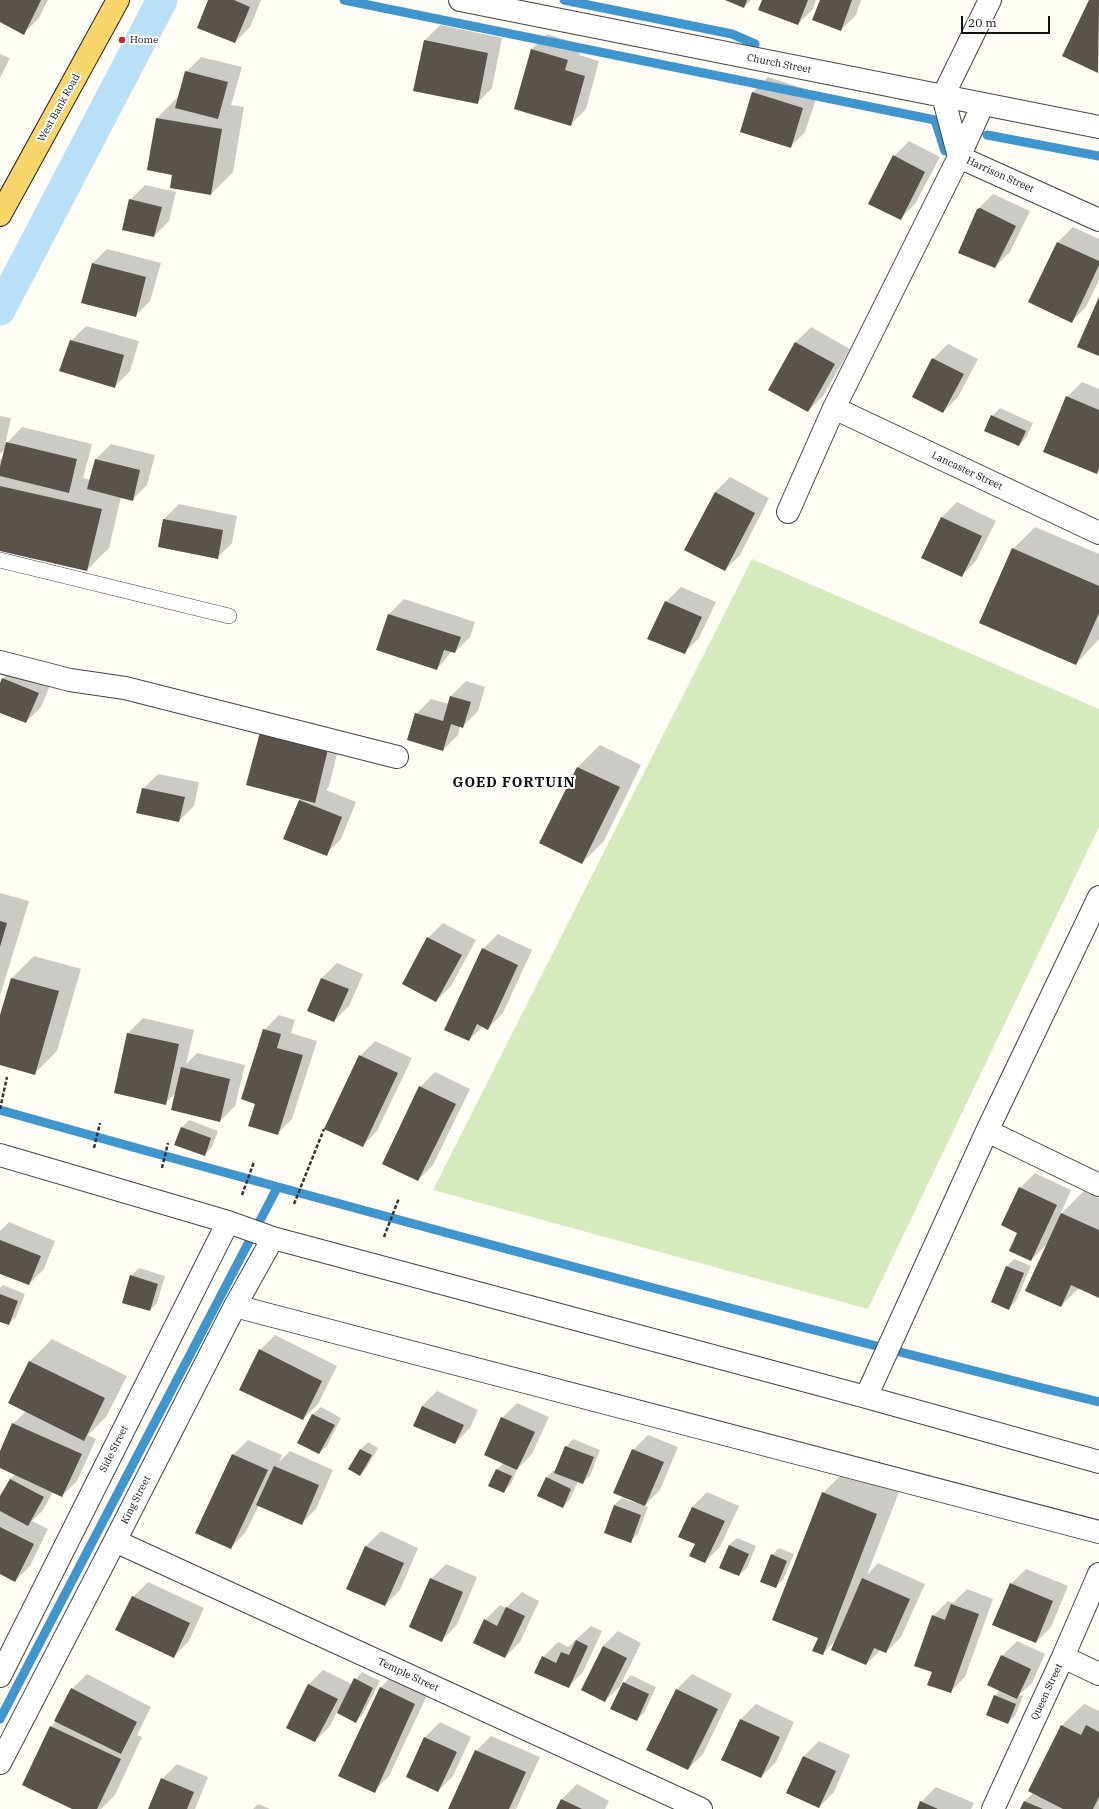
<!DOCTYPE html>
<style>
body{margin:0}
#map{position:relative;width:1099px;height:1809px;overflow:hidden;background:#fffdf5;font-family:"IBM Plex Serif",serif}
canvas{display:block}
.scale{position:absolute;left:961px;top:16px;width:89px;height:18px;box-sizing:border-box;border:2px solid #111;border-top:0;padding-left:5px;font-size:12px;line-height:14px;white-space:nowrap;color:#111;-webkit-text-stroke:3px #fff;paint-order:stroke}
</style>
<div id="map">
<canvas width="1099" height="1809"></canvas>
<div class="scale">20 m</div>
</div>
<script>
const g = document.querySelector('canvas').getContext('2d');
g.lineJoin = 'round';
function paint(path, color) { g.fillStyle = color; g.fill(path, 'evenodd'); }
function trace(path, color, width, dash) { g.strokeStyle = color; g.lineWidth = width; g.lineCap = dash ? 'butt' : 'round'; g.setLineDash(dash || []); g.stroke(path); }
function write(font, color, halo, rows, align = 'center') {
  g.font = font + ' "IBM Plex Serif",serif'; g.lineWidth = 4; g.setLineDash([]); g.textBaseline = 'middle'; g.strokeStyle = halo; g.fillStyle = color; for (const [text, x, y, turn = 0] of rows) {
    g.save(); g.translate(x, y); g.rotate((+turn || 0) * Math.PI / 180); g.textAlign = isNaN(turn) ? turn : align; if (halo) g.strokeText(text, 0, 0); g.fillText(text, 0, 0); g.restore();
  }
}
const green = new Path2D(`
 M752,559L1099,709V827L868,1309L433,1190Z`);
const shadow = new Path2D(`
 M0,0H48L39,18L24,33L0,21Z
 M209,0H261L250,27L235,42Z
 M727,0H751L744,7Z
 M763,0H816L813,9L798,24Z
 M821,0H861L856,15L841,30Z
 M1090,0H1099L1098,72L1064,56Z
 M440,25L502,38L492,88L477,103L415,90L425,40Z
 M547,34L582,45L579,55L599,61L586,109L571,124L532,49Z
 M0,54L10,58L0,78Z
 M201,57L242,67L231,105L244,107L233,172L211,194L173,174L157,118L179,96L186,72Z
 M768,77L818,93L805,132L790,147L753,92Z
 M909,141L940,157L915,204L900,219L894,156Z
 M145,185L176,192L169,221L154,236L130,200Z
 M993,194L1030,211L1010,252L995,267L978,209Z
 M1073,227L1099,239V280L1086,307L1071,322L1030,302L1058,242Z
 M107,249L161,263L150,301L135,316L92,264Z
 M86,326L139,341L130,371L115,386L71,341Z
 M811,327L850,349L823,396L808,411L770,389L796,342Z
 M948,344L978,359L958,397L943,412L933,359Z
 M1082,382L1099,389V470L1096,473L1067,397Z
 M1000,408L1033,423L1026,438L1019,445L992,416Z
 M0,416L11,418L5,445L22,427L92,444L83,478L91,480L96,459L111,444L155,455L147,485L132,500L121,497L109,548L87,570L0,550V459H3L6,448L0,454Z
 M730,477L769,498L740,555L725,570L715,492Z
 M957,502L996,521L976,561L961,576L922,557L942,517Z
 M179,504L237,516L232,543L217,558L159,546L164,519Z
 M1035,527L1099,554V639L1076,664L1013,549Z
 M681,587L716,602L699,638L684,653L666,602Z
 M404,599L475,622L470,637L455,652L452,651L437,669L378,650L389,614Z
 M17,664L53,678L41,707L26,722L0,712V685L3,679Z
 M466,681L485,687L478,711L463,726H460L458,735L443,750L416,714L431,699L449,704L451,696Z
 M342,734L329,786L326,790L356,802L341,839L326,854L299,800L302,798L247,784Z
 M600,745L641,765L604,841L582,863L540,843L578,767Z
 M158,774L199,782L194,806L179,821L143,789Z
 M0,893L29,901L0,996Z
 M443,923L476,940L451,986L436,1001L428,938Z
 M498,934L532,950L503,1013L488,1028L483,1026L469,1040L483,949Z
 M34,956L81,969L57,1051L35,1073L0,1063V1019L12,978Z
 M337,963L363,974L349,1006L334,1021L308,1010L322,978Z
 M279,1015L295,1020L291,1033L317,1041L292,1119L277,1134L257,1103L264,1030Z
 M143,1018L194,1030L186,1064L197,1053L245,1065L235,1106L220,1121L176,1093L165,1103L115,1092L128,1033Z
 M375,1041L412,1058L377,1131L362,1146L325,1129L360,1056Z
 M435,1072L470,1089L433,1165L418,1180L420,1087Z
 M189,1120L218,1131L212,1147L204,1155L182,1127Z
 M1035,1173L1071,1190L1060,1215L1084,1191L1099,1198V1297L1079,1288L1061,1306L1049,1242L1031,1260L1019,1233L1020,1188Z
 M9,1222L55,1241L44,1269L29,1284L0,1273V1231Z
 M1014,1259L1031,1266L1016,1301L1009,1308L1007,1266Z
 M139,1268L165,1276L157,1303L150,1310L131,1276Z
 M3,1285L25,1294L16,1317L8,1324L0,1320V1288Z
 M275,1335L337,1366L318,1404L303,1419L260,1350Z
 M52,1339L127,1376L106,1417L88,1435L96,1439L77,1481L62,1496L53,1492L43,1510L32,1521L48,1529L30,1566L15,1581L0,1573V1498L10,1479L16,1474L0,1467V1454L13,1424L26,1411L9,1402L30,1361Z
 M437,1391L478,1410L470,1428L455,1443L422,1406Z
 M517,1403L549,1417L532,1454L517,1469L511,1484L503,1492L497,1469L504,1463L502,1418Z
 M321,1407L341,1418L327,1446L319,1453L298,1442L313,1414Z
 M648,1435L678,1447L660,1490L644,1506L648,1507L638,1534L630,1541L614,1505L622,1498L636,1503L633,1450Z
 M573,1439L600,1450L590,1476L582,1483L578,1481L570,1499L563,1507L546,1478L554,1470L556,1471L566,1447Z
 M248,1440L282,1455L279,1462L290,1451L333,1470L316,1509L301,1524L259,1505L245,1533L230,1548L233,1455Z
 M368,1442L378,1448L367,1467L360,1475L349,1469L361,1449Z
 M845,1471L899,1492L867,1575L878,1563L925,1584L901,1637L886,1652L881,1650L866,1664L835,1641L822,1654L819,1637L823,1493Z
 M707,1492L739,1506L720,1547L705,1562L696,1543L692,1507Z
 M381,1531L418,1548L400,1590L385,1605L347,1589L366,1546Z
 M737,1538L756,1546L747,1568L739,1575L720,1567L729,1545Z
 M779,1548L794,1554L783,1580L775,1587L772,1555Z
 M446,1564L477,1577L457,1625L442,1640L431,1579Z
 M1026,1569L1068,1586L1051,1627L1036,1642L1011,1584Z
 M148,1582L204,1608L189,1641L174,1656L133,1597Z
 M967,1589L993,1599L965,1677L950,1692L933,1672V1616L948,1601L953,1603Z
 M522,1592L539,1601L520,1642L505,1657L485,1620L500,1605L506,1608Z
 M591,1626L602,1631L583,1672L568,1687L543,1657L558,1642L568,1647Z
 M618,1631L641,1643L620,1686L605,1701L582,1689L603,1646Z
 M1017,1641L1045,1654L1032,1683L1019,1695L1023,1696L1015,1716L1007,1723L995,1696L1000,1690L1002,1656Z
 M323,1670L352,1684L362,1672L380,1681L363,1714L356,1721L337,1712L330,1726L315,1741L308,1685Z
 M395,1673L430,1689L389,1776L374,1791L380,1688Z
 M87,1674L151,1707L137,1735L142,1737L115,1795L101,1809H75L51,1727L56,1721L72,1689Z
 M692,1674L732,1694L703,1754L688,1769L648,1749L677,1689Z
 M631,1675L656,1687L644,1713L636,1720L624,1683Z
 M756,1704L794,1722L776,1762L761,1777L723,1759L741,1719Z
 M1084,1704L1099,1711V1809H1022L1025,1801L1033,1793L1061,1726Z
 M440,1722L471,1737L453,1776L438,1791L407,1776L425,1737Z
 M491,1736L540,1757L516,1809L449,1808L476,1751Z
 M819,1741L850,1755L834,1792L819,1807L804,1756Z
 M177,1764L208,1777L195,1809H149L162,1779Z
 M577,1784L609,1801L605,1809H557L562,1799Z
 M936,1787L974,1803L971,1809H918L921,1802Z
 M258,1804L270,1809H253Z`);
const stream = new Path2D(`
 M344,0L935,120L945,151
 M564,0L732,34L755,44
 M987,135L1099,156
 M0,1110C365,1212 731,1311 1099,1402
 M0,1719L277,1188`);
const canal = new Path2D(`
 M0,310L162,0`);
const building = new Path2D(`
 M0,0H41L24,35L0,22Z
 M208,0H234L250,7L235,43L197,28Z
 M725,0H747L744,8Z
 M762,0H808L798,25L758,10Z
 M820,0H852L841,31L812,20Z
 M1089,0H1099L1098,73L1062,56Z
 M424,40L488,53L478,104L413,91Z
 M531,49L568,60L565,70L585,76L571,126L514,109Z
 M185,71L228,82L218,119L175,108Z
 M752,92L803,108L791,148L740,132Z
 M156,118L222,129L211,195L170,188L172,175L147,170Z
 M893,155L925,172L901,220L868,204Z
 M129,199L162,207L154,237L122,230Z
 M980,208L1016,226L995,268L958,253L977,209Z
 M1057,242L1099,261V265L1072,323L1028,302Z
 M92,263L146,277L136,317L81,303Z
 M1099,297V356L1077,347Z
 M70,340L124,355L115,388L59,371Z
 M795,342L835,364L808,412L768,390Z
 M932,358L964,374L943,413L912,397Z
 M1066,396L1099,410V468L1097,474L1043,452Z
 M991,415L1026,431L1019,446L984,431Z
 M6,442L77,459L69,493L0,476V467Z
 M95,459L140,470L133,501L87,489Z
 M0,486L102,509L87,571L0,551Z
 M715,492L755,513L725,571L684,550Z
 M941,517L982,536L962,577L921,558Z
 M163,519L223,530L218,559L158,547Z
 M1012,548L1099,586V613L1076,665L979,623Z
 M665,601L702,617L685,654L647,639Z
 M388,614L461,637L455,653L444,650L437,670L376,650Z
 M2,678L39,693L26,723L0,713V683Z
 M450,696L471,702L463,728L451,724L443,751L407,740L415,713L443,721Z
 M260,732L328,749L315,803L246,785Z
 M577,767L620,787L582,864L539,843Z
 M142,788L185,797L179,822L136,813Z
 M299,800L342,817L327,856L283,839Z
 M0,921L7,923L0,947Z
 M427,937L462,955L436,1002L402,984Z
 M482,948L518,965L488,1030L477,1024L469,1041L444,1030Z
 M11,978L59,991L35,1075L0,1065V1015Z
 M321,978L349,989L334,1022L307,1011Z
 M263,1029L281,1034L277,1048L303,1055L278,1135L248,1126L255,1104L241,1099Z
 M127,1033L179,1044L166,1105L114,1093Z
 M359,1055L398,1073L363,1147L324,1129Z
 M181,1067L230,1079L220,1122L171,1110Z
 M419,1086L456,1104L418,1181L382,1164Z
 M181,1127L211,1138L205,1156L174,1145Z
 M1019,1187L1057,1205L1031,1261L1009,1251L1017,1233L1001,1225Z
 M1061,1213L1099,1230V1298L1071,1285L1061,1307L1025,1291Z
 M0,1240L41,1256L29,1285L0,1274Z
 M1006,1266L1024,1273L1009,1310L991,1302Z
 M130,1275L158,1284L150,1311L122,1303Z
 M0,1294L18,1301L9,1325L0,1322Z
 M259,1349L322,1381L303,1420L239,1390Z
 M29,1361L105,1398L84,1441L8,1403Z
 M422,1406L464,1425L455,1444L413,1426Z
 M312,1414L335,1425L319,1454L297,1443Z
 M501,1417L535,1432L517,1470L484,1455Z
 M12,1423L82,1454L62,1497L0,1468V1451Z
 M565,1446L594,1457L583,1484L554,1473Z
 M360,1449L372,1455L360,1476L348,1469Z
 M632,1449L664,1462L645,1506L613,1493Z
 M232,1454L268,1470L231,1549L195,1533Z
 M274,1466L319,1485L302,1525L256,1505Z
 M496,1469L512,1476L504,1493L488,1486Z
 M546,1477L571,1489L563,1508L537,1496Z
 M10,1479L44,1497L28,1526L0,1511V1496Z
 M822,1492L877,1514L823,1655L812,1651L818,1638L772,1620Z
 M614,1505L641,1515L631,1543L604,1533Z
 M692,1507L725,1521L705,1563L689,1556L695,1544L678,1537Z
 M0,1527L34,1544L15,1582L0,1574Z
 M729,1545L749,1554L739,1576L719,1568Z
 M365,1546L404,1563L385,1606L346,1589Z
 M771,1554L787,1561L776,1588L760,1582Z
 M430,1578L463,1592L442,1642L409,1627Z
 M862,1578L910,1599L886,1653L874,1648L866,1665L831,1650Z
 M1010,1583L1053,1601L1036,1643L992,1625Z
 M132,1596L190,1623L174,1658L115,1630Z
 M951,1604L979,1614L951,1693L927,1685L932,1672L914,1666L932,1615L945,1620Z
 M506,1607L525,1616L505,1658L473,1643L484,1619L497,1626Z
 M576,1640L588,1646L569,1688L534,1673L542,1656L556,1663L561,1652L569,1655Z
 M603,1646L627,1658L605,1702L581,1690Z
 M1001,1655L1031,1669L1017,1699L987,1685Z
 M354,1678L373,1688L356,1723L337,1713Z
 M623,1682L649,1694L637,1721L610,1709Z
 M308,1684L338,1699L315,1742L286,1728Z
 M380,1687L415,1704L375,1793L338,1776Z
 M71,1688L137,1722L121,1754L54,1721Z
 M676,1689L718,1709L688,1770L646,1750Z
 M994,1695L1016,1704L1008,1724L986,1715Z
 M740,1719L780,1737L761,1778L721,1760Z
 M1061,1725L1081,1735L1086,1725L1099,1732V1797L1093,1809H1063L1028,1791Z
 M50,1726L121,1759L97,1809H72L22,1785Z
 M424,1737L457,1752L438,1792L406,1777Z
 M475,1750L526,1772L509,1809H448Z
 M803,1756L836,1771L819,1808L786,1793Z
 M161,1778L194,1792L187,1809H148Z
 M561,1799L582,1809H556Z
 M920,1801L938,1809H917Z
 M1024,1801L1043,1809H1020Z`);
const path = new Path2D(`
 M0,1109L7,1077
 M94,1148L100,1123
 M162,1168L168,1143
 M242,1195L254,1162
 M294,1204L324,1129
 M384,1237L399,1198`);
const service = new Path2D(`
 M0,560L229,616`);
const minor = new Path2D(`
 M460,0L1099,127
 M943,96L959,157L1099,220
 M943,96L990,0
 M834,408L1099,533
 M788,512L834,408L959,157L983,104
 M0,662L70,680L125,688L397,757
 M987,1131L1099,1185
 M0,1155L228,1222L273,1238L866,1397L1099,1462
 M235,1306L1099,1532
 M866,1397L987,1131L1099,897
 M115,1541L701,1809
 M1063,1657L1099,1674
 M0,1676L228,1222
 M0,1763L115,1541L235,1306L273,1238
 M993,1809L1063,1657L1099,1574`);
const primary = new Path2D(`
 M0,215L118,0`);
const markers = [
 [122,40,4,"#c4262e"]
];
const poiNames = [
 ["Home",130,40]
];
const streetNames = [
 ["Church Street",779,64,11],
 ["West Bank Road",59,108,-61],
 ["Harrison Street",1000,175,24],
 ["Lancaster Street",967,471,25],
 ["Side Street",114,1449,-63],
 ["King Street",136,1500,-63],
 ["Temple Street",408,1675,25],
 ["Queen Street",1047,1692,-65]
];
const districtNames = [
 ["GOED FORTUIN",514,783]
];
paint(green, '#d5ebbd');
paint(shadow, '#0003');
trace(stream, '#3f96cf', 9);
trace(canal, '#b9e0f7', 31);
paint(building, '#5a524d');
trace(service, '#444', 16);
trace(minor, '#444', 24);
trace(primary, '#222', 24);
trace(path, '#333', 2.5, [4, 2]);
trace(service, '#fff', 15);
trace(minor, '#fff', 22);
trace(primary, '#f9d66b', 22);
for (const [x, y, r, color] of markers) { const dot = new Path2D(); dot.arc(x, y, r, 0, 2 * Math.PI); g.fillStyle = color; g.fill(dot); trace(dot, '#fff', 1.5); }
write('10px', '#111', '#fff', poiNames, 'left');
write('10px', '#111', '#fff', streetNames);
g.letterSpacing = '1px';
write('bold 14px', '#111', '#fff', districtNames);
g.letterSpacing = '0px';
</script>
